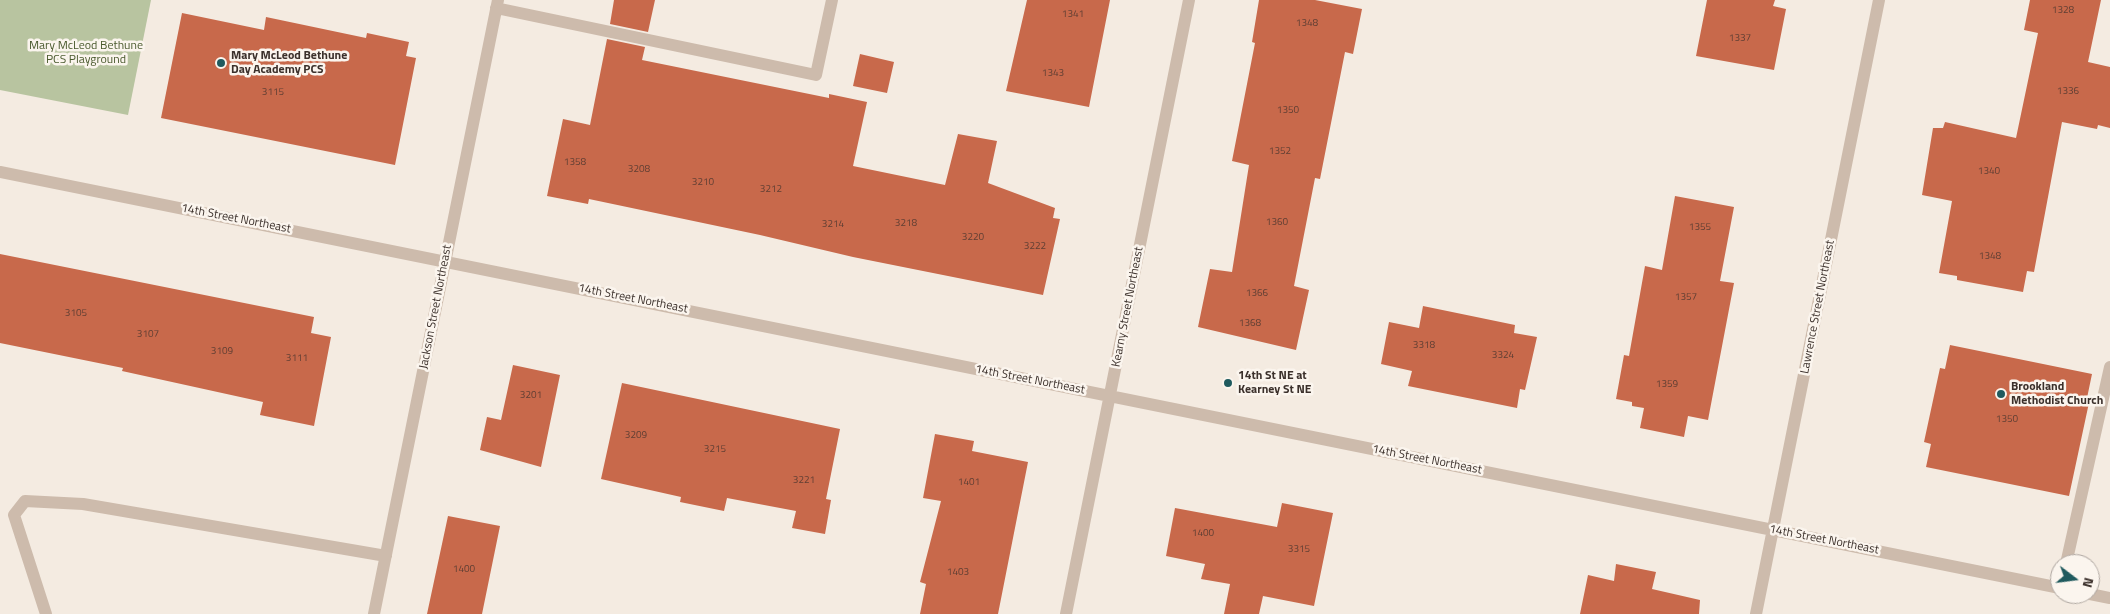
<!DOCTYPE html>
<style>
body{margin:0}
#map{position:relative;width:2110px;height:614px;overflow:hidden;background:#f4ebe1;font-family:"Titillium Web",sans-serif}
canvas{display:block}
.north{position:absolute;left:2050px;top:554px;width:50px;height:50px;box-sizing:border-box;background:#fbf5ee;border:1px solid #aea6a0;border-radius:50%;rotate:105deg;font-size:14px;font-weight:700;line-height:20px;text-align:center;color:#3b302b}
.north::after{content:'';display:block;margin:auto;width:18px;height:22px;background:#1f5a5e;clip-path:polygon(50% 0,100% 100%,50% 72%,0 100%)}
</style>
<div id="map">
<canvas width="2110" height="614"></canvas>
<div class="north">N</div>
</div>
<script>
const g = document.querySelector('canvas').getContext('2d');
g.lineJoin = 'round';
function paint(path, color) { g.fillStyle = color; g.fill(path, 'evenodd'); }
function trace(path, color, width, dash) { g.strokeStyle = color; g.lineWidth = width; g.lineCap = dash ? 'butt' : 'round'; g.setLineDash(dash || []); g.stroke(path); }
function write(font, color, halo, rows, align = 'center') {
  g.font = font + ' "Titillium Web",sans-serif'; g.lineWidth = 5; g.setLineDash([]); g.textBaseline = 'middle'; g.strokeStyle = halo; g.fillStyle = color; for (const [text, x, y, turn = 0] of rows) {
    g.save(); g.translate(x, y); g.rotate((+turn || 0) * Math.PI / 180); g.textAlign = isNaN(turn) ? turn : align; if (halo) g.strokeText(text, 0, 0); g.fillText(text, 0, 0); g.restore();
  }
}
const green = new Path2D(`
 M0,0H151L128,115L0,90Z`);
const building = new Path2D(`
 M614,0H655L648,32L610,24Z
 M1027,0H1110L1089,107L1006,91Z
 M1259,0H1315L1362,9L1353,54L1345,52L1320,179L1315,178L1294,286L1309,290L1296,350L1198,327L1210,269L1232,272L1249,165L1232,161L1255,43L1252,42Z
 M1707,0H1775L1773,6L1786,9L1774,70L1696,56Z
 M2030,0H2101L2088,62L2110,67V128L2098,125L2097,129L2062,122L2034,272L2027,271L2023,292L1957,280V276L1939,273L1952,201L1922,195L1933,128H1943L1945,122L2016,138L2038,33L2024,30Z
 M182,13L264,30L266,17L366,38L367,33L409,42L406,56L416,58L395,165L161,118Z
 M607,39L645,47L642,60L829,98V94L867,102L853,166L945,185L958,134L997,141L988,183L1055,208L1053,218L1060,219L1043,295L853,257L760,235L589,199L588,204L547,196L563,119L590,125Z
 M860,54L894,62L887,93L853,86Z
 M1675,196L1734,207L1720,281L1734,283L1708,420L1688,416L1684,437L1640,428L1644,408L1632,406V402L1616,399L1624,355L1629,356L1645,266L1662,270Z
 M0,254L314,317L311,333L331,337L314,426L260,415L263,402L122,371L123,368L0,343Z
 M1423,306L1515,325L1514,333L1537,337L1525,390L1520,389L1517,408L1408,386L1412,371L1381,364L1389,322L1419,328Z
 M1950,345L2092,374L2087,398H2090L2069,496L1926,467L1931,444L1924,442L1940,368L1945,369Z
 M513,365L560,375L541,467L480,450L487,417L501,420Z
 M622,383L840,429L826,499L831,500L825,534L792,528L796,511L727,498L724,511L680,502L681,497L601,479Z
 M935,434L974,441L972,451L1028,462L998,614H920L926,584L920,582L941,501L923,498Z
 M1282,503L1333,513L1314,606L1263,596L1259,614H1224L1230,584L1201,579L1205,564L1166,556L1175,508L1277,527Z
 M448,516L500,526L482,614H427Z
 M1616,564L1656,572L1652,589L1700,600L1699,614H1580L1588,575L1614,581Z`);
const minor = new Path2D(`
 M496,8L816,75L832,0
 M0,172L2060,588
 M2066,564L2110,367
 M2090,594L2110,598
 M46,614L14,515L25,501L83,504L386,556
 M374,614L498,0
 M1066,614L1189,0
 M1756,614L1879,0`);
const markers = [
 [221,63,5,"#1f5a5e"],
 [1228,383,5,"#1f5a5e"],
 [2001,394,5,"#1f5a5e"]
];
const numberNames = [
 ["1328",2063,11],
 ["1341",1073,15],
 ["1348",1307,24],
 ["1337",1740,39],
 ["1343",1053,74],
 ["1336",2068,92],
 ["3115",273,93],
 ["1350",1288,111],
 ["1352",1280,152],
 ["1358",575,163],
 ["3208",639,170],
 ["1340",1989,172],
 ["3210",703,183],
 ["3212",771,190],
 ["1360",1277,223],
 ["3218",906,224],
 ["3214",833,225],
 ["1355",1700,228],
 ["3220",973,238],
 ["3222",1035,247],
 ["1348",1990,257],
 ["1366",1257,294],
 ["1357",1686,298],
 ["3105",76,314],
 ["1368",1250,324],
 ["3107",148,335],
 ["3318",1424,346],
 ["3109",222,352],
 ["3324",1503,356],
 ["3111",297,359],
 ["1359",1667,385],
 ["3201",531,396],
 ["1350",2007,420],
 ["3209",636,436],
 ["3215",715,450],
 ["3221",804,481],
 ["1401",969,483],
 ["1400",1203,534],
 ["3315",1299,550],
 ["1400",464,570],
 ["1403",958,573]
];
const parkNames = [
 ["Mary McLeod Bethune",86,46],
 ["PCS Playground",86,60]
];
const poiNames = [
 ["Mary McLeod Bethune",231,56],
 ["Day Academy PCS",231,70],
 ["14th St NE at",1238,376],
 ["Kearney St NE",1238,390],
 ["Brookland",2011,387],
 ["Methodist Church",2011,401]
];
const streetNames = [
 ["14th Street Northeast",236,219,11],
 ["14th Street Northeast",633,299,11],
 ["Jackson Street Northeast",436,307,-79],
 ["Kearny Street Northeast",1128,307,-79],
 ["Lawrence Street Northeast",1818,307,-79],
 ["14th Street Northeast",1030,380,11],
 ["14th Street Northeast",1427,460,11],
 ["14th Street Northeast",1824,540,11]
];
paint(green, '#b8c4a0');
paint(building, '#c8694b');
trace(minor, '#cdbbac', 12);
for (const [x, y, r, color] of markers) { const dot = new Path2D(); dot.arc(x, y, r, 0, 2 * Math.PI); g.fillStyle = color; g.fill(dot); trace(dot, '#fbf5ee', 2); }
write('10px', '#5e3e33', null, numberNames);
write('12px', '#4a5a2e', '#fbf5ee', parkNames);
write('bold 12px', '#3b302b', '#fbf5ee', poiNames, 'left');
write('12px', '#3b302b', '#fbf5ee', streetNames);
</script>
